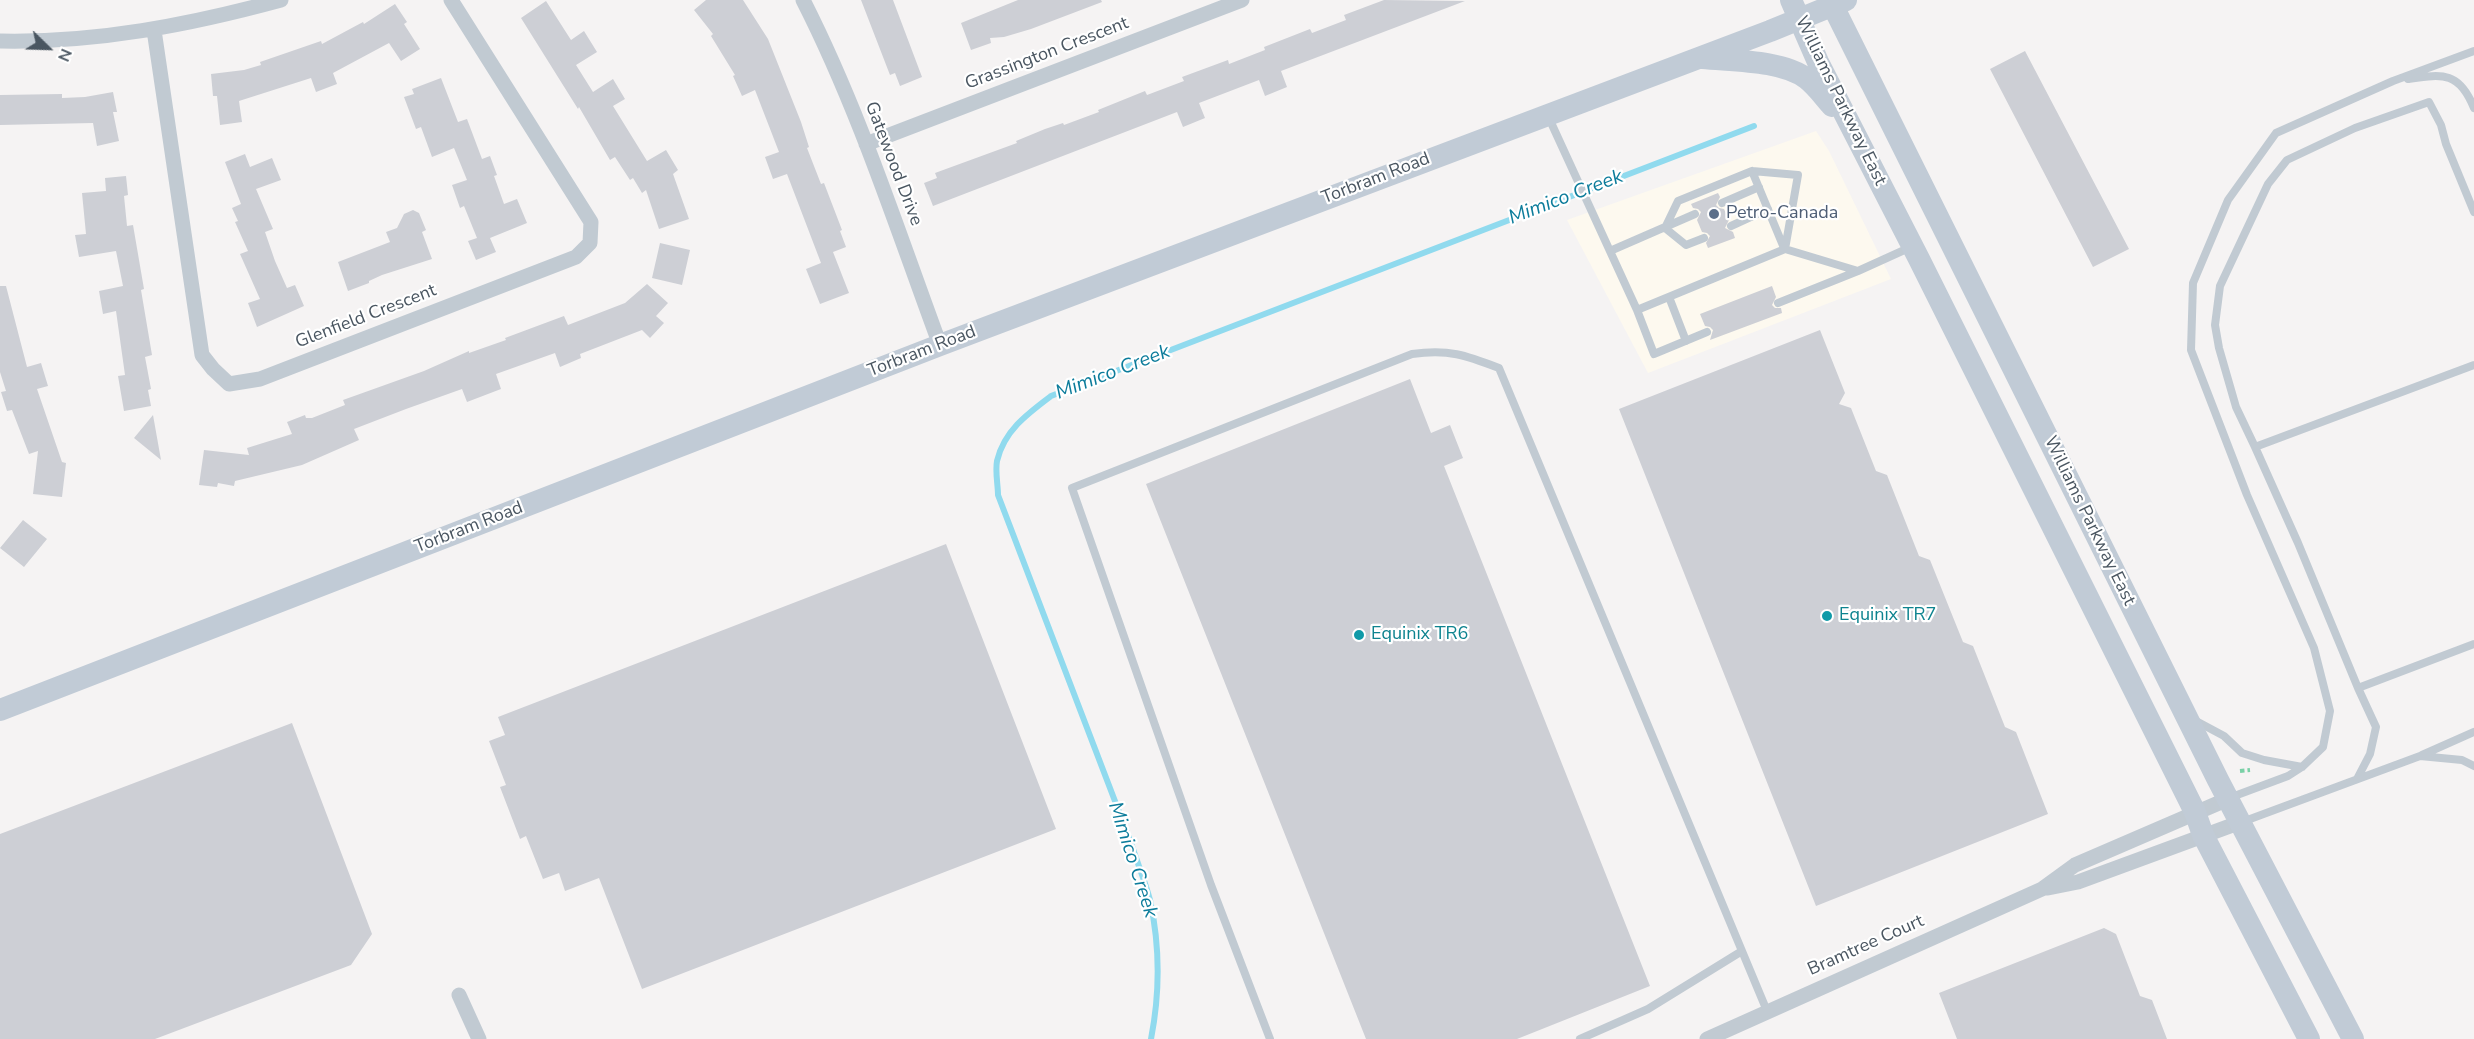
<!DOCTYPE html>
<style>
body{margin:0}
#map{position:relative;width:2474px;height:1039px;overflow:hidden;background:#f5f3f3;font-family:"Nunito Sans",sans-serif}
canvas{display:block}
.north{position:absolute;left:18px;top:18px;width:60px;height:60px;-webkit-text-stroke:4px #fff;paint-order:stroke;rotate:113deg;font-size:16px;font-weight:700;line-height:24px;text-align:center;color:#4a5661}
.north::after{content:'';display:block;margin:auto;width:21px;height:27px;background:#4a5661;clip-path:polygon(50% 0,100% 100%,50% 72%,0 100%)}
</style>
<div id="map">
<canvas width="2474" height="1039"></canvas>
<div class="north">N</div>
</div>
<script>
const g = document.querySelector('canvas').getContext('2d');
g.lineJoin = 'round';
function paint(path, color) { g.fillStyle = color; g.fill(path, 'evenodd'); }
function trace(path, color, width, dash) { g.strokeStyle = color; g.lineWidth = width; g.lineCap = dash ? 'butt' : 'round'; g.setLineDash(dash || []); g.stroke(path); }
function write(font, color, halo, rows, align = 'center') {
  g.font = font + ' "Nunito Sans",sans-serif'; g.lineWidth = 4.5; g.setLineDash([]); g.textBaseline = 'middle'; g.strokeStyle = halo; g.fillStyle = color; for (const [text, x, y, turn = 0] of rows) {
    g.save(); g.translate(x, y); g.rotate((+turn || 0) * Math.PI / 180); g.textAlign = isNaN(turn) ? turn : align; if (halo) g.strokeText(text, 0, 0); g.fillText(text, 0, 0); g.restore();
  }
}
const commercial = new Path2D(`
 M1816,131L1829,151L1891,279L1648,373L1567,220Z`);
const stream = new Path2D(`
 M1151,1039C1160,993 1160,946 1150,900C1145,881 1137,862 1131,843L998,495C998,485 995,472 997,461C1004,431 1027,414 1051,396L1754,126`);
const building = new Path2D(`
 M706,0H743L768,39L801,122L809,147L807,148L821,184L824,183L842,230L840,231L846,247L833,252L849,293L820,304L806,269L821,263L787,174L773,179L765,157L779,152L755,90L742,96L733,76L735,75L711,36L713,34L694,10Z
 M861,0H893L922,77L900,86L895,73L890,75Z
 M1018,0H1101L1102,2L1031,29L1004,37L990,38L991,43L971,50L961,23Z
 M1384,0L1465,1L1281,71L1287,87L1265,96L1259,80L1199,103L1205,118L1183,127L1177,112L933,206L924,183L937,178L935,173L1017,143L1016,141L1045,129L1063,123L1064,125L1099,112L1098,110L1145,91L1147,95L1184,81L1182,77L1228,60L1229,64L1265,50L1264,47L1310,29L1312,33L1346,20L1344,15Z
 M546,1L571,40L584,31L597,52L576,65L593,92L613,79L625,99L613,106L647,161L666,150L678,170L673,174L689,219L659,229L646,190L642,193L633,178L630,180L615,157L610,160L579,107L578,109L521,18Z
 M395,4L407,22L404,24L420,49L401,61L389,43L333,73L337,84L316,92L311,78L239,101L242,122L220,125L217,96H213L211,74L244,70L261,65L260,62L321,41L322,44L363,22L364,24Z
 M2025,51L2129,249L2093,267L1990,69Z
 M441,78L458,122L467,119L482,159L490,156L497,175L494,176L504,204L517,199L527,223L490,238L496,252L476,260L468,241L477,238L464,206L460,208L452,185L467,180L454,148L432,157L421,127L416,129L404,97L414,94L412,89Z
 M113,92L117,112H113L119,141L97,146L93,123L0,125V95L62,94V98L85,97Z
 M245,154L250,167L272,158L281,180L256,189L273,229L265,232L275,261L287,288L295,285L304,306L257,327L248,303L260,299L240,254L248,251L235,222L238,221L232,208L241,204L225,162Z
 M126,176L128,195L124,196L127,226L133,225L144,289L141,290L152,355L145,357L151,389L148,390L151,406L124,411L118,376L125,375L116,311L103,314L99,291L123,286L116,251L79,257L75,235L86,234L82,193L106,191L105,178Z
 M1718,193L1720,197L1716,205L1719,208L1724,209L1729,220L1725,228L1733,232L1735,238L1708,248L1706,243L1710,236L1707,233L1702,232L1697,220L1701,212L1698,209L1693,208L1691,204Z
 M413,210L419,213L426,230L422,232L432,259L382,275L369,281V283L348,291L338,262L390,242L386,232L397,228L404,214Z
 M660,243L690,250L682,285L652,278Z
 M647,284L668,303L656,316L664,323L650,338L642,330L580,354L581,358L560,367L555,353L496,374L501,389L467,402L462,389L406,409L354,429L359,440L302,465L235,481L234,486L218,483L217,487L199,485L204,450L249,455L247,448L292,434L287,422L305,415L306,418H312L345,405L343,400L424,371L469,351V353L506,340L505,338L564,316L568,325L625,303Z
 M0,286H6L27,367L41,363L48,386L37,389L62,462L66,463L62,497L33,494L38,451L29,454L12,410L7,411L1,392L6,391L0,372Z
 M1772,286L1776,297L1772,305L1775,308H1781L1782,313L1710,340L1713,330L1710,327L1705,326L1700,314Z
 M1820,330L1845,393L1839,404L1851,408L1876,471L1887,475L1919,556L1930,560L1963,642L1973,646L2005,727L2016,732L2048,814L1816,906L1619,409Z
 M1410,379L1431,433L1450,425L1463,458L1444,466L1650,986L1517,1039H1366L1146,484Z
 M153,415L161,460L134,438Z
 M23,520L47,539L24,567L0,548Z
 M946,544L1056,829L642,989L599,878L565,891L559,873L543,879L526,836L520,839L500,787L506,785L489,741L505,735L498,717Z
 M292,723L372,934L351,965L155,1039H0V834Z
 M2104,928L2116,934L2140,996L2152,1000L2167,1039H1957L1939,993Z`);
const path = new Path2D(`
 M2240,771L2250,770`);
const service = new Path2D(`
 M2408,79C2443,74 2459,71 2474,108
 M1548,116L1637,310L1785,249L1858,271L1911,247
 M1752,171L1784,248
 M1722,203L1759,187
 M1731,226L1768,209
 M1704,238L1686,245L1665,228L1678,201L1752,171L1798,175L1785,249
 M1610,251L1695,214
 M1669,297L1686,341
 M1778,303L1858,271
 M1637,310L1654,354L1707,332
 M2474,365L2255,447L2298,543L2358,688L2474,644
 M2255,447L2236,407L2219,348L2215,325L2220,286L2268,184L2287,160L2355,128L2429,102L2441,125L2446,144L2474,212
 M2196,721L2224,736L2242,753L2264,760L2302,767
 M2422,755L2474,732
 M2357,779L2370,754L2376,727L2358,688
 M2229,798L2288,776L2302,767L2323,747L2330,711L2314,648L2247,495L2191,350L2193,283L2228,200L2276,133L2393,81L2474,51
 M2242,822L2420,756L2462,760L2474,766
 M1270,1039L1211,885L1072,488L1412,354C1449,349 1465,355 1499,368L1767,1011
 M1580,1039L1648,1009L1742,951`);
const minor = new Path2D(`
 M803,0C859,110 897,229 940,345
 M154,30L202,355L213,369L229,384L260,379L576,257L590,243L591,222L451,0
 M0,41C96,43 189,25 281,0
 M866,144L1242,0
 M2048,888L2078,882L2241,822
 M459,995L479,1039
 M1707,1039L2042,889L2075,865L2228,799`);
const secondary = new Path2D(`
 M1791,0L1818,62L1919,259L2195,812L2203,835L2309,1039
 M1830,0L2218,780L2353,1039
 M1703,58C1732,61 1783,60 1807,79C1816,86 1824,97 1832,106
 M0,710L940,345L1770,31L1846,0`);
const markers = [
 [1714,214,6,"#5c6f8a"],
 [1827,616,6,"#0f9aa8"],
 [1359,635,6,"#0f9aa8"]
];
const streetNames = [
 ["Grassington Crescent",1047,54,-21],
 ["Williams Parkway East",1840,101,64],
 ["Gatewood Drive",893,164,69],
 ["Torbram Road",1376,179,-21],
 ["Glenfield Crescent",366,317,-21],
 ["Torbram Road",922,352,-21],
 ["Williams Parkway East",2089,521,64],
 ["Torbram Road",469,528,-21],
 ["Bramtree Court",1866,946,-24]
];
const serviceNames = [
 ["Petro-Canada",1726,214]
];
const cultureNames = [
 ["Equinix TR7",1839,616],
 ["Equinix TR6",1371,635]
];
const waterNames = [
 ["Mimico Creek",1566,198,-21],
 ["Mimico Creek",1113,373,-21],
 ["Mimico Creek",1132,860,72]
];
paint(commercial, '#fdf9ef');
trace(stream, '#90daee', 6);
paint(building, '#cdcfd5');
trace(path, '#7ad0a6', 4, [4.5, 3]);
trace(service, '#c1cad2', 8);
trace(minor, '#c1cad2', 15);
trace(secondary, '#c1cbd6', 22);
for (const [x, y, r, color] of markers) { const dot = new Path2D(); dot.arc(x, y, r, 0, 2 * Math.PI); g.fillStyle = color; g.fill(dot); trace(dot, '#fff', 2); }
write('18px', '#4a5661', '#fff', streetNames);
write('18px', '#4e5e75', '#fff', serviceNames, 'left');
write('18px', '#0d838f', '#fff', cultureNames, 'left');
write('italic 20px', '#0c7c9b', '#fff', waterNames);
</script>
